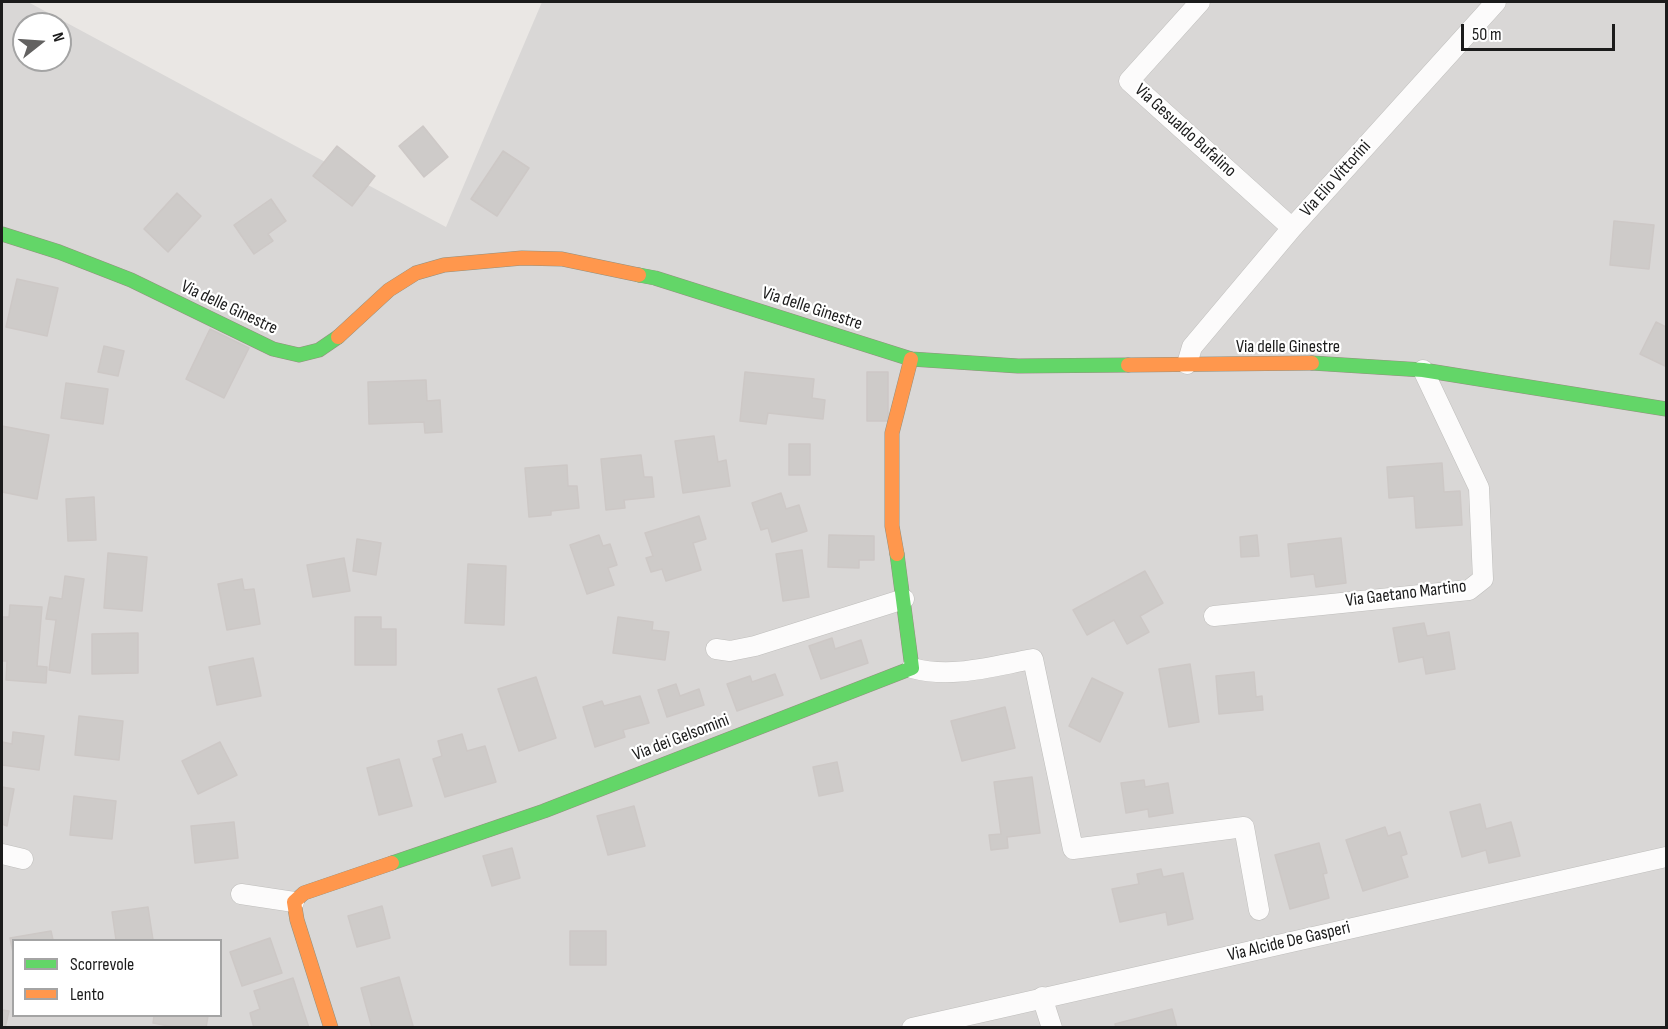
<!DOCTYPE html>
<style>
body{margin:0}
#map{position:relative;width:1668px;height:1029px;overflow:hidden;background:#eae7e4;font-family:"Sofia Sans Condensed",sans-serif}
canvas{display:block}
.frame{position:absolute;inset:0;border:3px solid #1b1b1b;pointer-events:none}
.legend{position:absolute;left:12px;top:939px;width:210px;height:78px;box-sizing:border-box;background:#fff;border:2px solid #a4a4a4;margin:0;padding:8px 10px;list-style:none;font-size:18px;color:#1b1b1b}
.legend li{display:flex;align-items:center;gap:12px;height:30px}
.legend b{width:30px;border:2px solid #a4a4a4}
.north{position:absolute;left:12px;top:12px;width:60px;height:60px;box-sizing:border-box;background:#fff;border:2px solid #a4a4a4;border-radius:50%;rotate:73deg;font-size:16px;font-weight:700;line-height:24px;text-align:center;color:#1b1b1b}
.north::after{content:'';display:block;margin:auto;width:21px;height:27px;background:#636261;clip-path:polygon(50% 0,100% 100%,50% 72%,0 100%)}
.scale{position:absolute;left:1461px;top:24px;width:154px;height:27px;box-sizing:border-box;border:3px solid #1b1b1b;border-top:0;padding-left:8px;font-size:18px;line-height:21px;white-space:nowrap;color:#1b1b1b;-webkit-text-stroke:4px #fff;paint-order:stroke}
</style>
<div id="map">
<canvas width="1668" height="1029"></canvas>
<div class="frame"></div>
<ul class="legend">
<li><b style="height:8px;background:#63d668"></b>Scorrevole</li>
<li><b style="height:8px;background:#ff974d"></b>Lento</li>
</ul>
<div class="north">N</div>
<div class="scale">50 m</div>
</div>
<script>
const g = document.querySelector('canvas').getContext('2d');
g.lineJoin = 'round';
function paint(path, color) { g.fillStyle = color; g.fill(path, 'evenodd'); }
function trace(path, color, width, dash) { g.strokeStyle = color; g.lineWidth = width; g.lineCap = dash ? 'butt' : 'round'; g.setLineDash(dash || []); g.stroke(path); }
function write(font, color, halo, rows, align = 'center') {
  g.font = font + ' "Sofia Sans Condensed",sans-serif'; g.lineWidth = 4.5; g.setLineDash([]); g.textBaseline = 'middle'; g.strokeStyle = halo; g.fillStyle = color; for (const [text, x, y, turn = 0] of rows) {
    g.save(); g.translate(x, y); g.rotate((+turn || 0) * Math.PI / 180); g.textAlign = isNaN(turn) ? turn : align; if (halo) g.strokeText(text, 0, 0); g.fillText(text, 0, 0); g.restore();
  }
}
const residential = new Path2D(`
 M2,2H28L446,227L542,2H1666V1027L2,1028ZM24,24H60V60H24ZM14,940H220V1016H14Z`);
const building = new Path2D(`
 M423,126L448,157L424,177L399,146Z
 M337,146L375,176L352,206L313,176Z
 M503,151L529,168L497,216L471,199Z
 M177,193L201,216L168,252L144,229Z
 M271,199L286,221L268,234L273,241L254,254L234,225Z
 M1614,221L1654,225L1649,269L1610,265Z
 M17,279L58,288L47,336L6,327Z
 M1656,322L1666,327L1665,366L1640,354Z
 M210,329L249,348L224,398L186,379Z
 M104,346L124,351L118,376L98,372Z
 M745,372L814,379L812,398L825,400L823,419L768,413L766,424L740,421Z
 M867,372H888V421H867Z
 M426,380L427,401L440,400L442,432L425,433L424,422L369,424L368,382Z
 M66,383L108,389L103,424L61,418Z
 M2,426L49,435L37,499L2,492Z
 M714,436L718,462L726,460L730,486L683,493L675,441Z
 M789,444H810V475H789Z
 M641,455L644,477H652L654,497L624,500L625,508L606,510L601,459Z
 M1442,463L1444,492L1460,491L1462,525L1416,528L1414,496L1389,498L1387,467Z
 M567,465L568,486H577L579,508L551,511V515L529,517L525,468Z
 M781,493L786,509L799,505L807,531L772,542L768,528L761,530L752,503Z
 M94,497L96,540L68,541L66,499Z
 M699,516L706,539L693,543L701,570L666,581L662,569L651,572L646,558L653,556L645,533Z
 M599,535L603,546L610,544L617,565L608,568L614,585L587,594L570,545Z
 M829,535L874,536V560H859V568L828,567Z
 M1257,535L1259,556L1241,557L1240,537Z
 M1341,538L1346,583L1316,587L1314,574L1291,577L1288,544Z
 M357,539L381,543L376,575L353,571Z
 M802,550L809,597L783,601L776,554Z
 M108,553L147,557L142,611L104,608Z
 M344,558L350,591L313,597L307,565Z
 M468,564L506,566L504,625L465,623Z
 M1145,571L1163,603L1140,616L1149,632L1127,644L1114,620L1087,635L1073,610Z
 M65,576L84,579L70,673L49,670L56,620L46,619L50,597L62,599Z
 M242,579L244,590L254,589L260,624L227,630L218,584Z
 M10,605L42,607L37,666L47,667L46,683L6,680L7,661H2V617H9Z
 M355,617H381V629H396V665H355Z
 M618,617L653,622L652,630L669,632L665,660L613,653Z
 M1424,623L1427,636L1449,632L1455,669L1426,674L1423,657L1399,662L1393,628Z
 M138,633V673L92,674V634Z
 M832,638L835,649L861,640L868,663L821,679L809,646Z
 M253,658L261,696L217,705L209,667Z
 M1190,664L1199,722L1169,727L1159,669Z
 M1254,672L1256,697L1262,696L1263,710L1219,714L1216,676Z
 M775,674L783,695L737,711L727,684L750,676L752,682Z
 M536,677L556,738L519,751L498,689Z
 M1092,678L1123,693L1100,742L1069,726Z
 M676,684L680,696L699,689L704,705L667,717L658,690Z
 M640,696L649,723L623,730L625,737L595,747L583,707L602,701L604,706Z
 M1005,707L1015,748L962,761L951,721Z
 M79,716L123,721L119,760L75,755Z
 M13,732L44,736L39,770L2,765V742L12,744Z
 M462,734L467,751L485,746L496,782L445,797L433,759L442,756L438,741Z
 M220,742L237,775L198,794L182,761Z
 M399,759L412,806L379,815L367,768Z
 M837,762L843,791L819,796L813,767Z
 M1032,777L1040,833L1007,837L1008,848L991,850L989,835L1001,834L994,782Z
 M1144,780L1145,787L1168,783L1173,813L1149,817L1148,809L1126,813L1121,783Z
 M2,787L14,789L7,826L2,824Z
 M74,796L116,801L112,839L70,835Z
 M1480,804L1486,829L1511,822L1520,856L1489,863L1486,850L1462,857L1450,812Z
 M634,806L645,846L608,855L597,816Z
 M234,822L238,858L195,863L191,826Z
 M1385,827L1388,836L1400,832L1407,854L1401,856L1408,877L1363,891L1346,840Z
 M1319,843L1327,873L1323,874L1329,898L1290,909L1275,855Z
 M512,848L520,878L492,886L483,856Z
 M1161,869L1163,877L1183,873L1193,919L1168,925L1166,912L1120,922L1112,889L1139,884L1137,874Z
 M382,906L390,938L357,947L348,916Z
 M148,907L153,940H116L112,912Z
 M51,931L53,940H14V957L10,938Z
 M570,931H606V965H570Z
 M270,938L282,973L242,986L230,952Z
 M399,977L413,1026L406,1028H372L361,988Z
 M293,978L309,1028H254L250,1013L260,1009L254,991Z
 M1172,1009L1177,1028H1116L1115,1024Z
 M2,1010L9,1011L5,1028H2Z
 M154,1016H208L206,1028H179L153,1023Z`);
const street = new Path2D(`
 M1200,2L1129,81L1292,228
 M1187,364L1192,347L1292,228L1496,2
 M1214,616L1469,590L1483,579L1479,488L1423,370
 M716,649L730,651L755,646L904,599
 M912,668C952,679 993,666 1033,659L1073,849L1244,827L1259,910
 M2,854L23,859
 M241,894L294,902
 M1042,997L1052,1028
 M912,1028L1666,857`);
const fast = new Path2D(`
 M2,234L59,252L131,280L273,349L299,355L319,350L338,337
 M639,275L655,278L911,359L1018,366L1128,365
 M1312,363L1423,370L1666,409
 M392,863L544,811L912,668L897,554`);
const slow = new Path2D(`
 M338,337L389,290L416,273L444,265L522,258L562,259L639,275
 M1128,365L1312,363
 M897,554L892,526V433L911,359
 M331,1028L297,920L294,902L304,893L392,863`);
const streetNames = [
 ["Via Gesualdo Bufalino",1185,131,42],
 ["Via Elio Vittorini",1336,179,-48],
 ["Via delle Ginestre",229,308,25],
 ["Via delle Ginestre",812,309,18],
 ["Via delle Ginestre",1288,347],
 ["Via Gaetano Martino",1406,594,-7],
 ["Via dei Gelsomini",681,738,-21],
 ["Via Alcide De Gasperi",1289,942,-13]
];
paint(residential, '#d9d7d6');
paint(building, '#cecbc9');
trace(building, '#cdc8c6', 1.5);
trace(street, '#bfbebc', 21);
trace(fast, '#93907e', 15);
trace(slow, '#93907e', 15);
trace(street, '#fcfbfb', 20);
trace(fast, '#63d668', 14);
trace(slow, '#ff974d', 14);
write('18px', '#1b1b1b', '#fff', streetNames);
</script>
